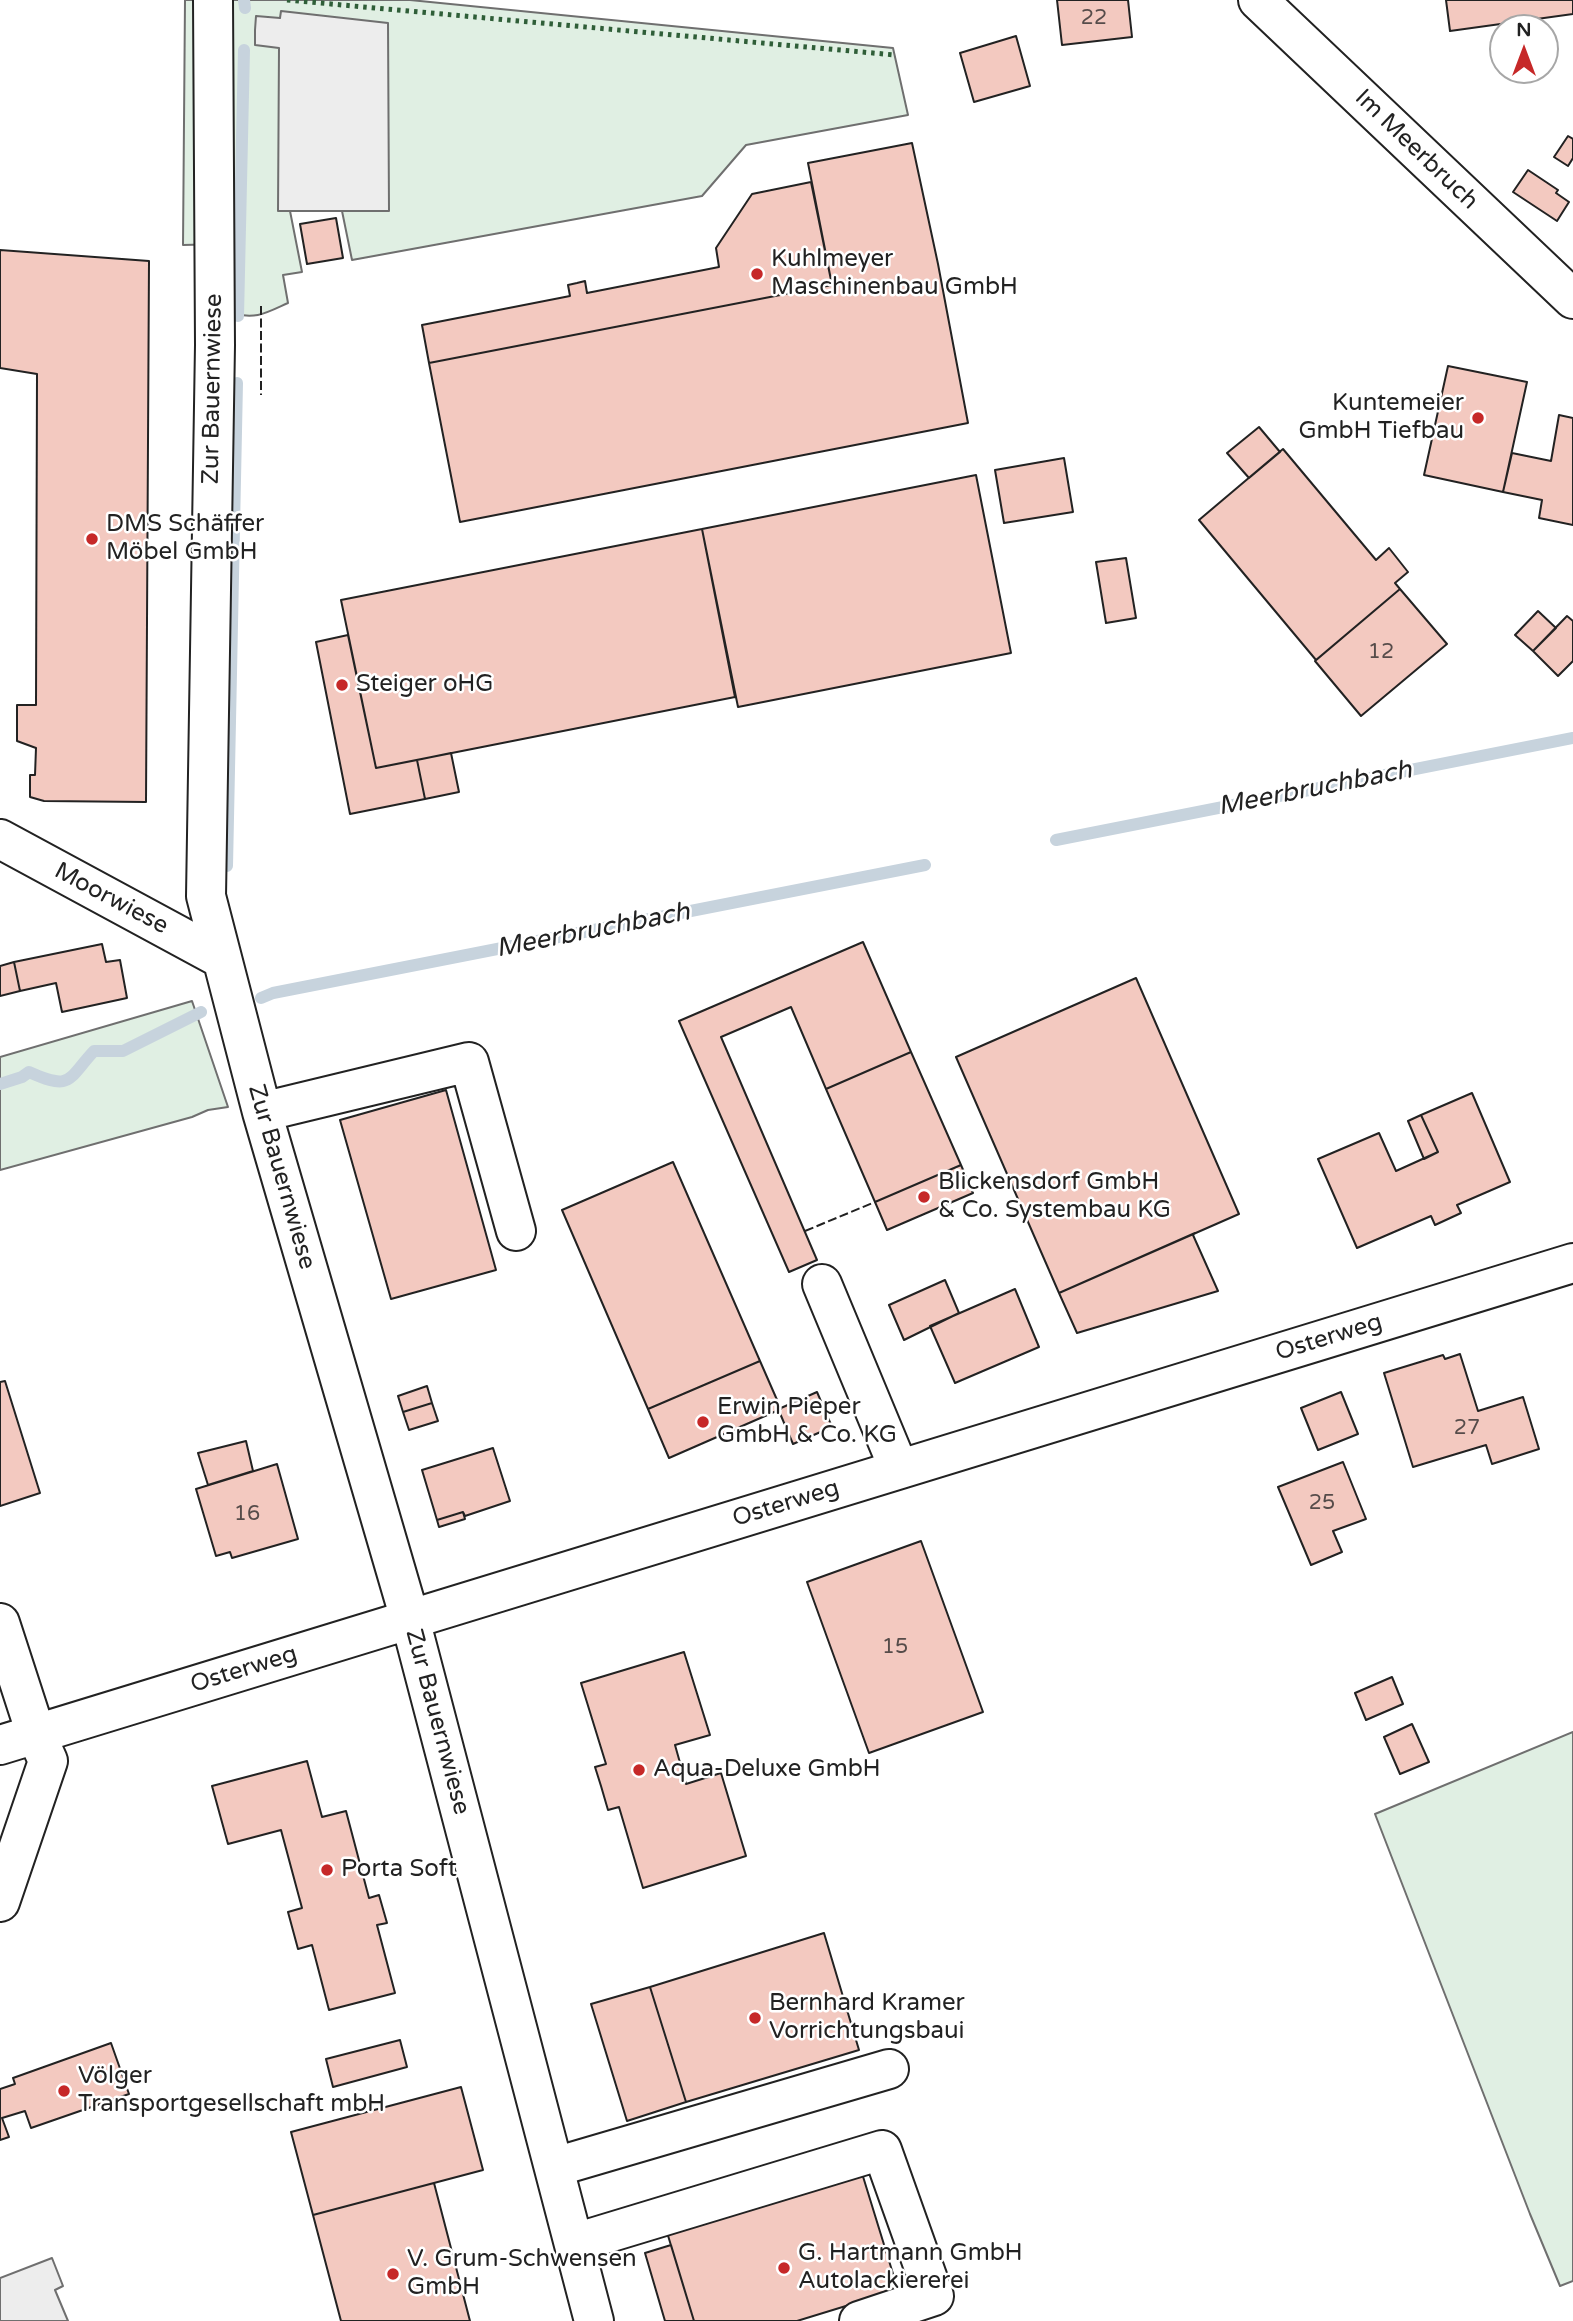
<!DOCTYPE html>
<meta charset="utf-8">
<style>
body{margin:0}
#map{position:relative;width:1573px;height:2321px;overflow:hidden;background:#fff;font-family:"Varela Round",sans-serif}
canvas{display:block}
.north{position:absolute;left:1489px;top:14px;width:70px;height:70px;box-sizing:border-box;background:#fff;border:2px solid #a7a7a7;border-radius:50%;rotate:0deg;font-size:19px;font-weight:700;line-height:28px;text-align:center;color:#222}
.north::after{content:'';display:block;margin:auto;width:24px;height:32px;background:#c62828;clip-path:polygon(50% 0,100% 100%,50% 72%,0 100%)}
</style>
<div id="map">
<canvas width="1573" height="2321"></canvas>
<div class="north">N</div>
</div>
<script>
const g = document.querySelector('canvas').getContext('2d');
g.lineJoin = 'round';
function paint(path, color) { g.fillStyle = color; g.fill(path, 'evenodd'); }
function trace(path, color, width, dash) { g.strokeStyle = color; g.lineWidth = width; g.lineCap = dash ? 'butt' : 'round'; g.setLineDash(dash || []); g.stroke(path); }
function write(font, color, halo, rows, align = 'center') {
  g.font = font + ' "Varela Round",sans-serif'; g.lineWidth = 5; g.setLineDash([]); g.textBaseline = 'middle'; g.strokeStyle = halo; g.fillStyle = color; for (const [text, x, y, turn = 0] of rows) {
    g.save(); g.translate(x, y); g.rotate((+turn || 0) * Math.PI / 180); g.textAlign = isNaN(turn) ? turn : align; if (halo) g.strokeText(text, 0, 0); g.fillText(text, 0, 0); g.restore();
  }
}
const green = new Path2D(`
 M185,0H410L893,48L908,115L746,145L702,196L352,260L342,211H290L302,272L283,275L288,303C266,313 256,320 231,313L223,244L183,245Z
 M192,1001L228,1107L208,1110L192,1117L0,1170V1057Z
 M1573,1732V2281L1560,2286L1530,2214L1375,1814Z`);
const parking = new Path2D(`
 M281,11L388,23L389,211H278L279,48L255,45V30L256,16L280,18Z
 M52,2258L63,2286L55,2290L68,2321H0V2278Z`);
const stream = new Path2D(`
 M244,0L245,8
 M238,316L244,50
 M1056,840L1573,738
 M227,866L237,383
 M261,998L273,993L925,865
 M0,1084L22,1077L29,1072C72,1091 67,1080 94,1051H123L201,1012`);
const building = new Path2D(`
 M1057,0H1128L1132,37L1062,45Z
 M1446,0H1573V14L1450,31Z
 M1016,36L1030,86L974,102L960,53Z
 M1568,136L1573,139V158L1568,166L1554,157Z
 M912,143L938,264L968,423L460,522L429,363L832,285L808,163Z
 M1528,170L1558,190L1556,193L1569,202L1557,221L1513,192Z
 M811,182L832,285L429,363L422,325L570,296L568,285L577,283L585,281L587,293L719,267L716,248L752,194Z
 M336,218L343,258L307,264L300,224Z
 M0,250L149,261L146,802L44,801L30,797V775H35L36,748L17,741V705H36L37,374L0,368Z
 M1448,366L1527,382L1503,492L1424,475Z
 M1559,415L1573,418V525L1539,518L1542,500L1503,492L1512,453L1551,461Z
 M1259,427L1280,452L1249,478L1227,453Z
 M1283,449L1376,560L1389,548L1408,572L1395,583L1400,589L1316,660L1199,520Z
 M1064,458L1073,512L1004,523L995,470Z
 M976,475L1011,653L738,707L702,529Z
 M702,529L735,697L376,768L341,600Z
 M1126,558L1136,618L1106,623L1096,562Z
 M1400,589L1447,644L1361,716L1315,661Z
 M1538,611L1556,628L1533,651L1515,635Z
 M1567,616L1573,621V661L1558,676L1533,651Z
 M348,635L376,768L417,760L425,799L350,814L316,642Z
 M451,753L459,792L425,799L417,760Z
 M863,942L911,1052L826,1089L791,1007L721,1037L817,1260L789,1272L679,1021Z
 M102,944L106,962L120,960L127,998L62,1012L56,983L20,991L14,962Z
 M14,962L20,991L0,996V966Z
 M1136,978L1239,1214L1059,1293L956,1057Z
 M911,1052L961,1165L875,1202L826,1089Z
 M446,1090L496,1270L391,1299L340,1120Z
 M1472,1093L1510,1182L1457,1205L1461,1213L1435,1225L1431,1216L1357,1248L1318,1159L1379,1133L1396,1171L1438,1152L1421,1115Z
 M1421,1115L1438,1152L1424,1159L1408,1121Z
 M673,1162L760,1361L648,1409L562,1210Z
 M961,1165L973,1193L887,1230L875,1202Z
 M1195,1233L1193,1235L1218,1291L1077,1333L1059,1293Z
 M945,1280L959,1313L904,1340L889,1305Z
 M1015,1289L1039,1347L955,1383L930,1326Z
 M1460,1354L1478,1411L1523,1397L1539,1449L1492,1464L1486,1445L1413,1467L1384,1373L1443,1355L1445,1359Z
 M760,1361L781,1409L669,1458L648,1409Z
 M5,1381L40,1493L0,1506V1382Z
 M427,1386L432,1403L403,1412L398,1396Z
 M817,1392L832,1427L793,1444L779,1411L781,1408Z
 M1341,1392L1358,1434L1318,1450L1301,1408Z
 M432,1403L438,1421L409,1430L403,1412Z
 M246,1441L253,1471L208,1485L198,1453Z
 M493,1448L510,1501L465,1516L463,1512L437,1520L422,1470Z
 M1343,1462L1366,1519L1333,1531L1342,1552L1311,1565L1278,1487Z
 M277,1464L298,1539L232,1558L230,1552L216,1556L196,1489Z
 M463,1512L465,1519L439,1527L437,1520Z
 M921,1541L983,1712L869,1753L807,1582Z
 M684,1652L710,1735L675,1745L686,1784L721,1773L746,1856L643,1888L619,1807L608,1810L601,1786L595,1767L606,1764L581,1683Z
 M1392,1677L1403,1704L1366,1720L1355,1693Z
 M1412,1724L1429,1762L1400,1774L1384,1737Z
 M307,1761L322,1817L346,1811L369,1898L379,1895L387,1923L377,1925L395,1993L329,2010L312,1945L298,1949L288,1912L302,1908L281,1830L228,1844L212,1786Z
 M824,1933L859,2050L686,2102L650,1987Z
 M650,1987L686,2102L627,2121L591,2004Z
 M400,2040L407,2067L333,2087L326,2059Z
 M111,2043L129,2094L31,2128L25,2111L2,2118L9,2137L0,2140V2089L15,2084L13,2078Z
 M461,2087L483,2170L313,2215L291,2132Z
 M861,2170L898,2290L797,2321H694L666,2229Z
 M434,2183L470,2321H341L313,2215Z
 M671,2245L694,2321H665L645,2253Z`);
const minor = new Path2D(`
 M213,0L215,345L206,896L262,1112L410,1619L594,2321
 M1258,0L1573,299
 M0,839L222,959
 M262,1112L469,1062L516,1231
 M822,1284L899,1469
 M0,1623L36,1734L48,1761L0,1902
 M0,1745L1573,1263
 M555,2167L889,2069
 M575,2243L882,2150L934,2296L859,2321`);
const hedge = new Path2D(`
 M287,0L895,55`);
const fence = new Path2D(`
 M261,306V395
 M805,1231L875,1202`);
const markers = [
 [757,274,7,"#c62828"],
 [1478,418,7,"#c62828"],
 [92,539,7,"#c62828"],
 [342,685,7,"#c62828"],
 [924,1197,7,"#c62828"],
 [703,1422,7,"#c62828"],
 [639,1770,7,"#c62828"],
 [327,1870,7,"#c62828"],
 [755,2018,7,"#c62828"],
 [64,2091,7,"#c62828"],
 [784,2268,7,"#c62828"],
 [393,2274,7,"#c62828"]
];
const numberNames = [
 ["22",1094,18],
 ["12",1381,652],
 ["27",1467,1428],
 ["25",1322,1503],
 ["16",247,1514],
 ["15",895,1647]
];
const streetNames = [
 ["Im Meerbruch",1416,150,44],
 ["Zur Bauernwiese",213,389,-89],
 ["Moorwiese",111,899,28],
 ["Zur Bauernwiese",281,1177,74],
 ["Osterweg",1329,1338,-17],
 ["Osterweg",786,1504,-17],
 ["Osterweg",244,1670,-17],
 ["Zur Bauernwiese",437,1722,75]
];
const poiNames = [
 ["Kuhlmeyer",771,260],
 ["Maschinenbau GmbH",771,288],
 ["Kuntemeier",1464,404,"right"],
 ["GmbH Tiefbau",1464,432,"right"],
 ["DMS Schäffer",106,525],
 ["Möbel GmbH",106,553],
 ["Steiger oHG",356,685],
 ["Blickensdorf GmbH",938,1183],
 ["& Co. Systembau KG",938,1211],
 ["Erwin Pieper",717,1408],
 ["GmbH & Co. KG",717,1436],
 ["Aqua-Deluxe GmbH",653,1770],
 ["Porta Soft",341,1870],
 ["Bernhard Kramer",769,2004],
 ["Vorrichtungsbaui",769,2032],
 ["Völger",78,2077],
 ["Transportgesellschaft mbH",78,2105],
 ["G. Hartmann GmbH",798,2254],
 ["Autolackiererei",798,2282],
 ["V. Grum-Schwensen",407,2260],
 ["GmbH",407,2288]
];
const waterNames = [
 ["Meerbruchbach",1315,789,-11],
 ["Meerbruchbach",593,931,-11]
];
paint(green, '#e0efe3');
trace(green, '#6f6f6f', 2);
paint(parking, '#ededed');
trace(parking, '#6f6f6f', 2);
trace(stream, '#c7d3dd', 12);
paint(building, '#f3c9c0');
trace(building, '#222', 2);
trace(minor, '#222', 42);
trace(minor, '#fff', 38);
trace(hedge, '#2f5e38', 5, [3.5, 5]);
trace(fence, '#222', 2, [9, 3.5]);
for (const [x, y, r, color] of markers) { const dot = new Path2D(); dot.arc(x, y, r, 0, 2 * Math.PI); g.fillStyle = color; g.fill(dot); trace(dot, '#fff', 2.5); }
write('21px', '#564c4a', null, numberNames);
write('24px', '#222', '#fff', streetNames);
write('24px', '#222', '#fff', poiNames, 'left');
write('italic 26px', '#222', '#fff', waterNames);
</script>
